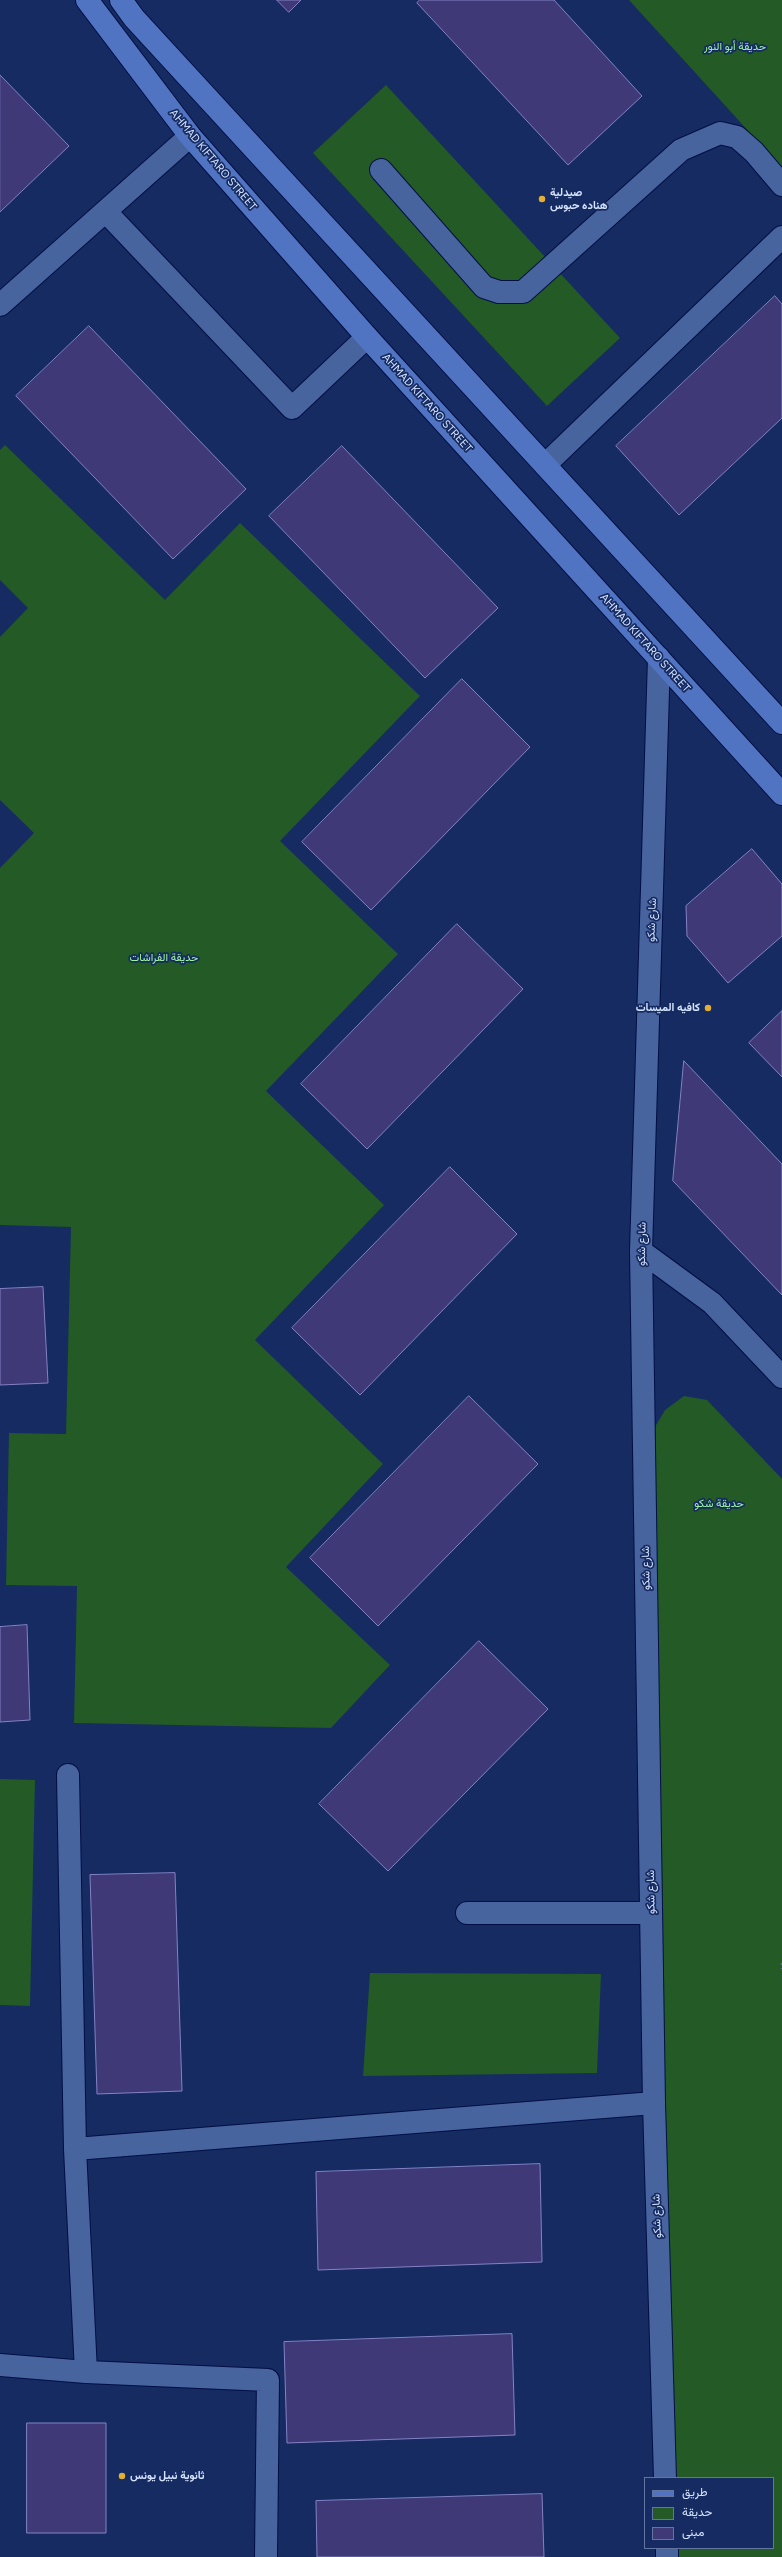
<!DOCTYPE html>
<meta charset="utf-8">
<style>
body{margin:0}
#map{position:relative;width:782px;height:2557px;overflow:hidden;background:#152b61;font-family:Figtree,Vazirmatn,sans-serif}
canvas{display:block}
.legend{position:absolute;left:644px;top:2477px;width:130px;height:72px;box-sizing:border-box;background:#152b61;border:1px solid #6275a0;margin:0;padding:5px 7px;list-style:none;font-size:12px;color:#d6e4ff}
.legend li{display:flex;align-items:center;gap:8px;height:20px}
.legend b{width:20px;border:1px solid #6275a0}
</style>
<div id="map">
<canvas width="782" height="2557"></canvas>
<ul class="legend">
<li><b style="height:5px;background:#5174c2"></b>طريق</li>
<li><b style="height:11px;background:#235a26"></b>حديقة</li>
<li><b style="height:11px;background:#3f3a77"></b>مبنى</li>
</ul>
</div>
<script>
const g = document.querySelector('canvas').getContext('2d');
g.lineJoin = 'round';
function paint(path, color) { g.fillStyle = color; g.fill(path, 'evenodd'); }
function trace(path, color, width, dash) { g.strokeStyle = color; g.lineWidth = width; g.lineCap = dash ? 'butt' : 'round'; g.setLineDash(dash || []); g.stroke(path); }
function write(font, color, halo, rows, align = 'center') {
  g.font = font + ' Figtree,Vazirmatn,sans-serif'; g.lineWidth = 3.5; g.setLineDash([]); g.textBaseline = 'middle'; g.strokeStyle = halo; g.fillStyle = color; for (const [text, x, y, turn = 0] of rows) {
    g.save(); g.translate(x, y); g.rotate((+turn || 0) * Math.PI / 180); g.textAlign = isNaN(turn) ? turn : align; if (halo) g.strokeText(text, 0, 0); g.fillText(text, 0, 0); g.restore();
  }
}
const green = new Path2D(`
 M629,0H782V168Z
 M386,85L620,338L547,406L313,153Z
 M5,445L165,600L240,523L420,696L280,841L398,954L266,1091L384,1205L255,1340L383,1464L286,1567L390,1665L331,1728L74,1723L77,1586L6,1585L9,1433L66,1434L71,1227L0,1225V868L34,833L0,800V637L28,608L0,580V450Z
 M684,1396L707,1400L782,1479V2557H671V2548H773V2478H670L655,1427L665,1410Z
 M0,1779L35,1780L30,2006L0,2005Z
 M370,1973L601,1974L597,2073L363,2076Z`);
const building = new Path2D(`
 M277,0H301L289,12Z
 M420,0H554L642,96L568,165L417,3Z
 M0,75L69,146L0,212Z
 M775,296L782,304V418L679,515L616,446Z
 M89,326L246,489L173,559L16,396Z
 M342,446L498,608L425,678L269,516Z
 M462,679L530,747L371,910L302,842Z
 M752,849L782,884V936L728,983L687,936L686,906Z
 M457,924L523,989L367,1149L301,1084Z
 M782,1011V1077L749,1043Z
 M684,1061L782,1164V1295L673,1181Z
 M450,1167L517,1234L360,1395L292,1328Z
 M43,1287L48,1383L0,1385V1289Z
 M469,1396L538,1464L378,1626L310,1558Z
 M27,1625L30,1720L0,1722V1627Z
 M479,1641L548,1709L388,1871L319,1804Z
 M175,1873L182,2091L97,2094L90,1875Z
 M540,2164L542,2262L318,2270L316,2172Z
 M512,2334L515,2435L287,2443L284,2342Z
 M27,2423H106V2533H27Z
 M542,2494L544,2557H317L316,2501Z`);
const path = new Path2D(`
 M782,1963V1969`);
const minor = new Path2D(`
 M381,170L484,287L499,292H523L681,150L720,133L737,137L754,152L782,185
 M107,213L292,408L367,337
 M0,305L190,136
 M545,465L782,237
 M659,658L641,1251L654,2103L665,2478
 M641,1251L712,1303L782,1377
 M68,1775L75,2149L86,2372
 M467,1913H651
 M75,2149L654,2103
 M0,2365L86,2372L268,2380L266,2557
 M667,2548V2557`);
const major = new Path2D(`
 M87,0L190,136L367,337L782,794
 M121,0L134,18L782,723`);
const markers = [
 [542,199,4,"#e2af34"],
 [708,1008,4,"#e2af34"],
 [122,2476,4,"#e2af34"]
];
const parkNames = [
 ["حديقة أبو النور",735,47],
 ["حديقة الفراشات",164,958],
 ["حديقة شكو",719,1504]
];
const streetNames = [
 ["AHMAD KIFTARO STREET",213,160,50],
 ["AHMAD KIFTARO STREET",427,403,48],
 ["AHMAD KIFTARO STREET",645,643,48],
 ["شارع شكو",652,920,-88],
 ["شارع شكو",642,1244,-89],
 ["شارع شكو",646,1568,-91],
 ["شارع شكو",651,1892,-91],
 ["شارع شكو",657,2216,-92]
];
const poiNames = [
 ["صيدلية",550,193],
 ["هناده حبوس",550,206],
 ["كافيه الميسات",700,1008,"right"],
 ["ثانوية نبيل يونس",130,2476]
];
paint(green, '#235a26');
paint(building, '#3f3a77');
trace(building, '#8482c5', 1);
trace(minor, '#020f44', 24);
trace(major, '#020f44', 24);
trace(path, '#596c99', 2.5, [2, 3]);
trace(minor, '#48649f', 22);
trace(major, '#5174c2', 22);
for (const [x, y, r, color] of markers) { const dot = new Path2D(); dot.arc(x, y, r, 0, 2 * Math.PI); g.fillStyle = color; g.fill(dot); trace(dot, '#152b61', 1.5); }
write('11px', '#9ff4a0', '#152b61', parkNames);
write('11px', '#d6e4ff', '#152b61', streetNames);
write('bold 11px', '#d6e4ff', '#152b61', poiNames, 'left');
</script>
